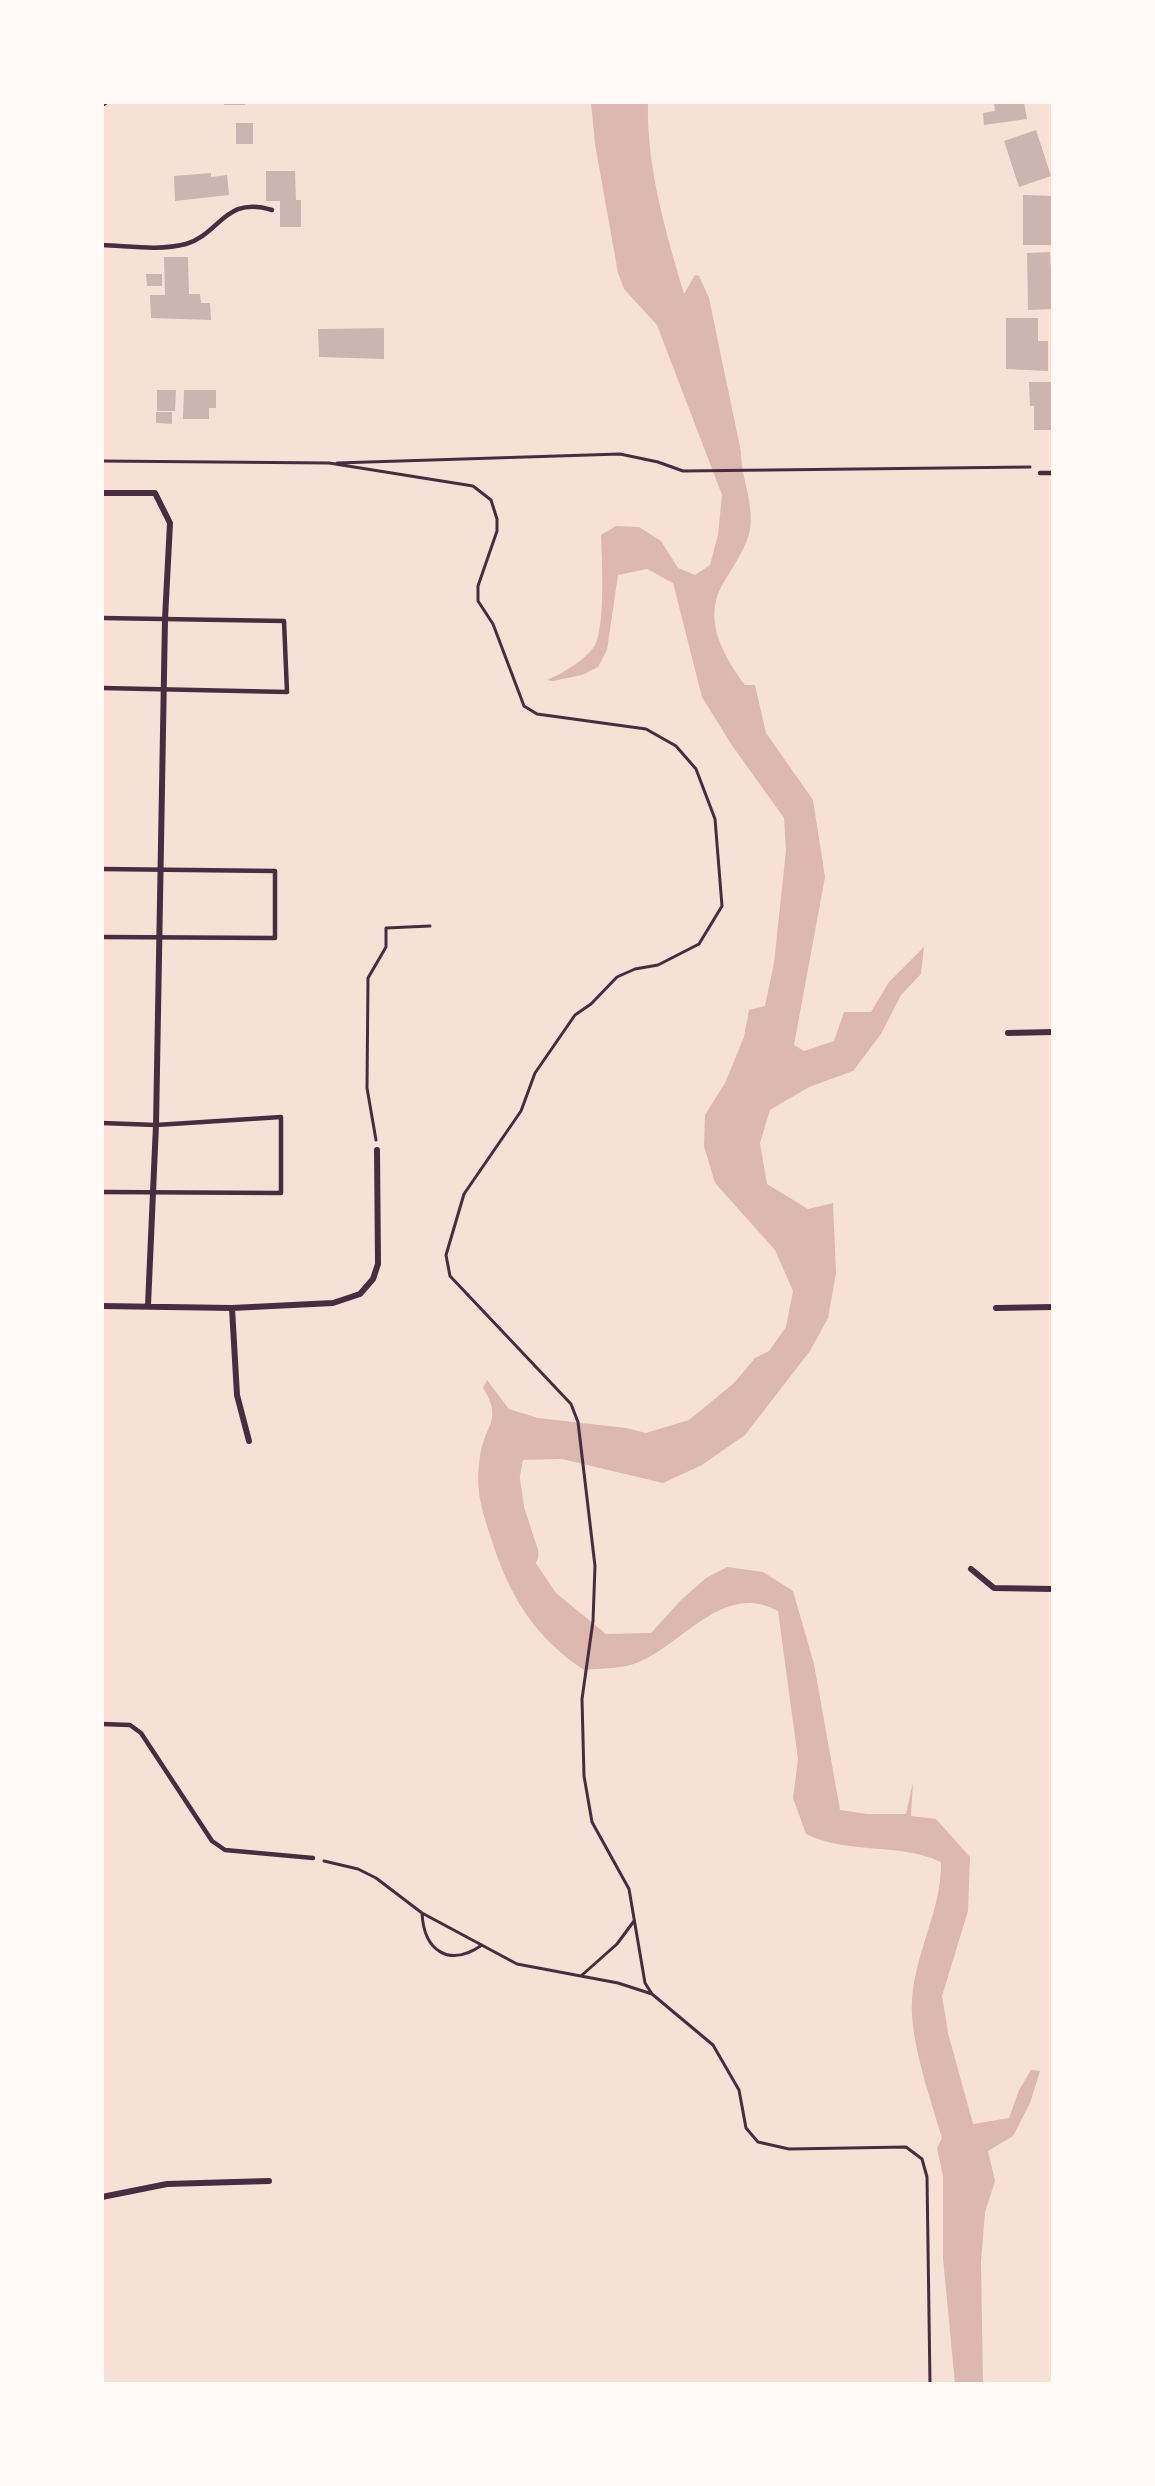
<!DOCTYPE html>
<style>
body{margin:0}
#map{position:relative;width:1155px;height:2486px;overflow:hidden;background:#f7e1d7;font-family:"Playfair Display",serif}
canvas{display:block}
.frame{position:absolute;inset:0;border:104px solid #fffaf5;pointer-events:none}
</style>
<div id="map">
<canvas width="1155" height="2486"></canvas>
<div class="frame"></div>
</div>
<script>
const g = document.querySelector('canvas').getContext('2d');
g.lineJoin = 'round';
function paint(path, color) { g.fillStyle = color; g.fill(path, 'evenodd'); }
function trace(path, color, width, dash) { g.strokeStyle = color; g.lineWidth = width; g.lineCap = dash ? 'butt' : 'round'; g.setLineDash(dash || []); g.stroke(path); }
const water = new Path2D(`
 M591,102H648C646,166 666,233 684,294L695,275L699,276L709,298L741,452C741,480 756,506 749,534C743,554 731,569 721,587C703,621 725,659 745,685H755L766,733L813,800L825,877L794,1045L804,1051L834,1041L844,1012H871L889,982L924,947L921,974L901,995L881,1034L853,1071L809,1087L770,1110L760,1143L767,1184L808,1209L833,1203L836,1273L828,1318L810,1351L745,1435L702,1465L663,1483L562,1459L519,1460L503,1477L508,1511L529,1553L556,1593L606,1634L651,1633L681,1600L706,1578L727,1567L763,1572L793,1591L814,1664L840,1810L867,1814H906L913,1782L911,1816L936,1819L970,1857L968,1911L942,1996L948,2033L973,2124L1009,2118L1019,2090L1031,2070L1040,2071L1030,2103L1013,2136L988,2151L995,2181L985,2212L981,2262L983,2384H955L943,2258V2176L937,2148L942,2138C931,2100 909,2039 912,2000C915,1952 942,1909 941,1862C898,1842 849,1855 806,1834L793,1798L798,1759L778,1611C724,1581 684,1643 639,1662C624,1669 601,1668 584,1670C533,1636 509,1595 491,1538C481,1507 475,1489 480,1457C484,1424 504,1421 483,1388L487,1380L509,1409L538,1418L626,1428L646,1433L689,1420L734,1383L755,1358L769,1351L786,1327L793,1291L775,1250L715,1183L704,1146L705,1115L725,1083L744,1037L749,1010L765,1006L774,963L786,850L784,818L731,744L702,697L673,583L647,569L618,575L607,650L598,667L582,675L553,681L547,680C562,674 589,658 596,643C605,621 602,560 601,535L616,526L639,527L661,541L678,568L695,575L710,565L718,535L722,495L657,325L624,289L618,273L595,144Z`);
const river = new Path2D(`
 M516,1436L510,1439L503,1477L508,1511L522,1554`);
const building = new Path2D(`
 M224,102H245V105H224Z
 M994,102H1024L1027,119L984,125L983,113L995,111Z
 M236,123H253V144H236Z
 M1036,130L1051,176L1019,187L1004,141Z
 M266,171H295L296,200H301V227H280V201H266Z
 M211,173V177L227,175L229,195L175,201L174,176Z
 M1023,195L1053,196V245H1023Z
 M1050,252L1053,309L1028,310L1027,253Z
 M164,257H188L189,294H200L201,303H210L211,320L151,318L150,295H165Z
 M146,274H162V286H147Z
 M1006,318H1038V341H1048V371L1006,369Z
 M384,328V359L319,357L318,329Z
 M1029,382H1053V430H1034V406H1030Z
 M157,390H176L175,411H157Z
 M184,390H216V408H209V419H183Z
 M156,412H172V424L156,423Z`);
const path = new Path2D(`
 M102,461L329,463L473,486L491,500L497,519V531L478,586V601L493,624L524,706L537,714L646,729L676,746L696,769L715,819L722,906L699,944L658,965L635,969L617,977L591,1004L575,1015L535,1073L521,1111L464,1194L446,1255L450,1276L571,1404L578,1422L595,1566L593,1621L582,1699L584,1776L592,1822L629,1889L645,1983L652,1994L713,2045L739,2090L746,2128L758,2142L789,2149L906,2147L922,2159L927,2177L930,2384
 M337,463L620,454L658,462L683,471L1030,467
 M376,1140L367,1088L368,978L386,947V928L430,926
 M324,1861L358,1869L376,1878L422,1913L517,1964L618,1983L652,1994
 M422,1913C424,1951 449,1968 482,1945
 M581,1976L617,1944L634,1921`);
const service = new Path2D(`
 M102,245C130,246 159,251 186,244C220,234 225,195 272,210
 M1040,473H1053
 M102,618L284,621L287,692L102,688
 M102,869L275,871V938L102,937
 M102,1123L156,1125L281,1117V1193L102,1192
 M102,1724L130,1725L141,1733L212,1841L225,1850L313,1858`);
const minor = new Path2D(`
 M102,104L105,102
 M102,493H155L170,523L165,619L156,1125L148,1305
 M1008,1033L1053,1032
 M102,1306L232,1308L333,1303L360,1294L373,1279L378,1264L377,1150
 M232,1308L237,1395L249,1441
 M996,1308L1053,1307
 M971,1569L994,1588L1053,1589
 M102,2197L167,2184L269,2181`);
paint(water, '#dcb8b0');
trace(river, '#dcb8b0', 33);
paint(building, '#ccb4b1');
trace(path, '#4a2c40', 3);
trace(service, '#4a2c40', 4.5);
trace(minor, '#4a2c40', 6);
</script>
